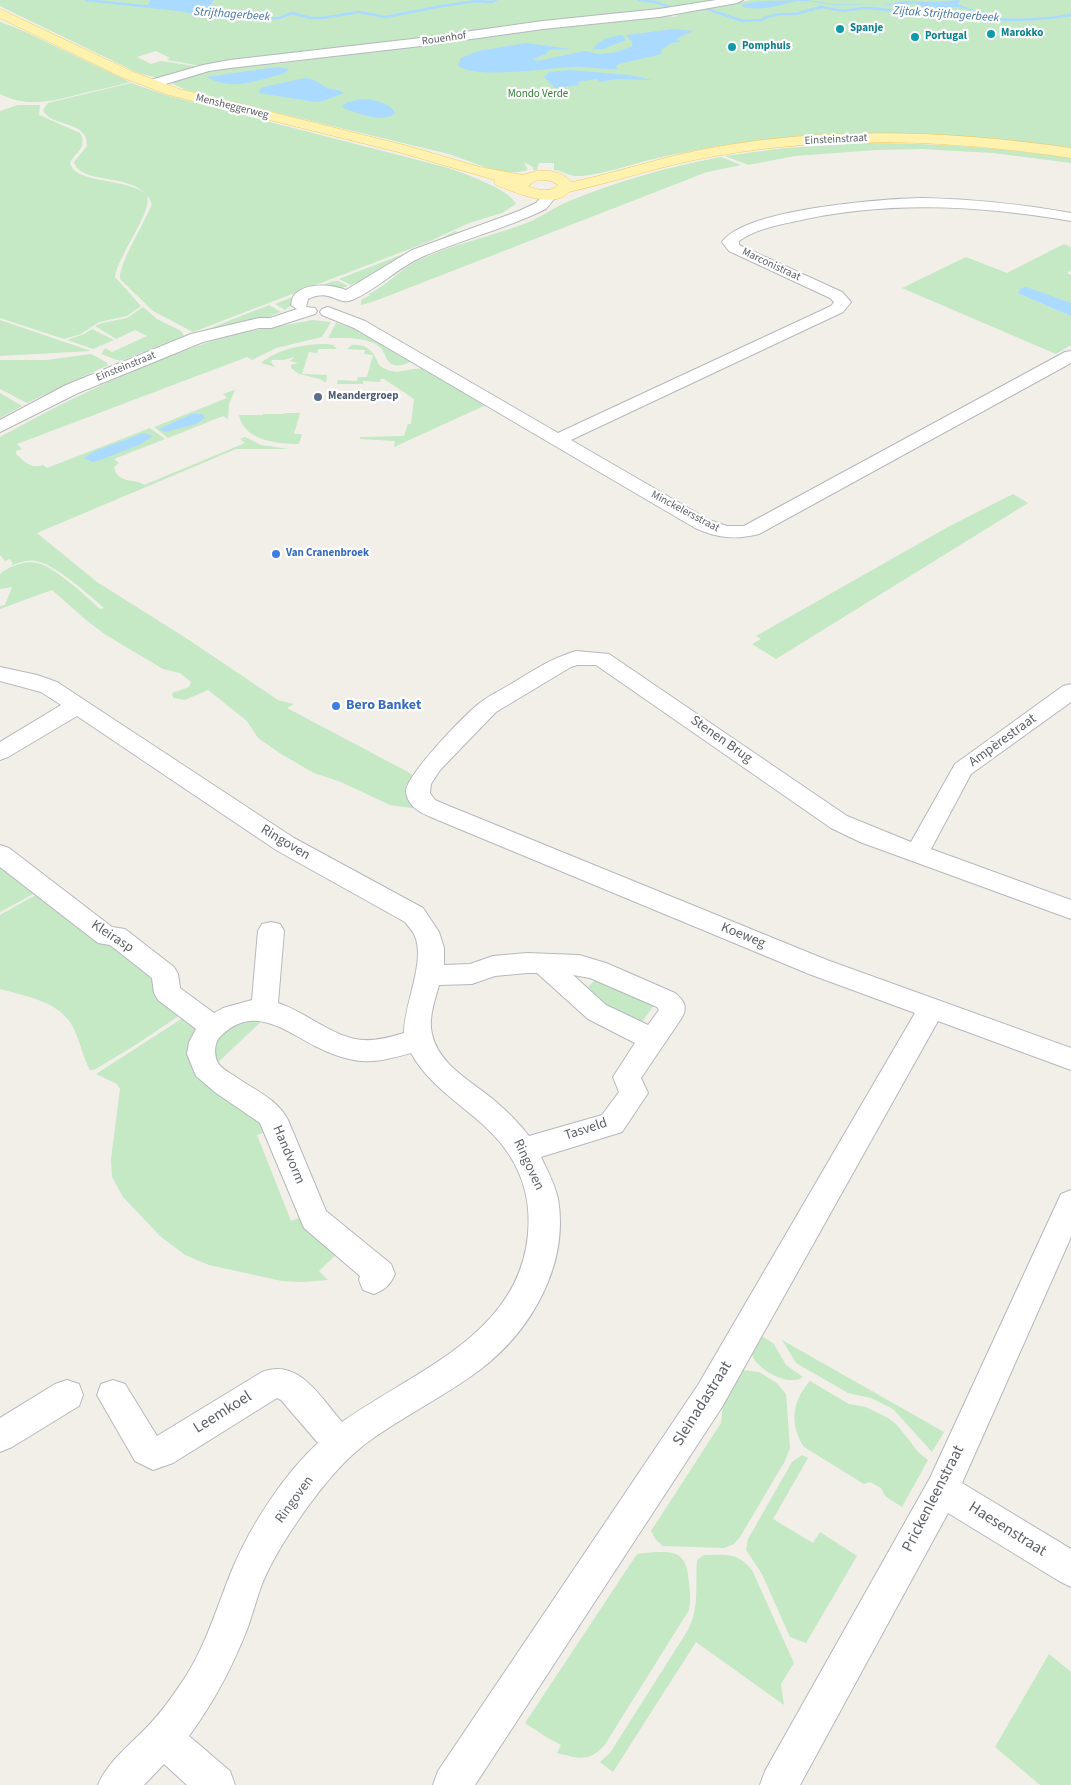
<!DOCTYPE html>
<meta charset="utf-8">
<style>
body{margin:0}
canvas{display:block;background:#f1efe8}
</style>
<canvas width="1071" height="1785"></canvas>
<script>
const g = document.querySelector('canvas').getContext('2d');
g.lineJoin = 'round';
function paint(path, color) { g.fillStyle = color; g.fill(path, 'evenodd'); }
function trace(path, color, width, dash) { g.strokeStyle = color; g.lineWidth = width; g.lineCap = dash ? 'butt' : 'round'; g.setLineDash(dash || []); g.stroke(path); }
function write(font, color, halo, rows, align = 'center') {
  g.font = font + ' "Source Sans 3",sans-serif'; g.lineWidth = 4.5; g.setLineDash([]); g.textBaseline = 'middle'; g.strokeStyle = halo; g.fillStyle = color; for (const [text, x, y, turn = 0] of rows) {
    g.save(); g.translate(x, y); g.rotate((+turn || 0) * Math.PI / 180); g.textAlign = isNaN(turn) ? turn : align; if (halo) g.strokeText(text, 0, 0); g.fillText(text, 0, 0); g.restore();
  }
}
const green = new Path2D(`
 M0,0H150L147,6L184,10L208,16L210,7L214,0H731L658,11L503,28L202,66L167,60L170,58L156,51L137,57L151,64L161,61L195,66L198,69L158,78L138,73L10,11L0,6Z
 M751,0H1071V149C960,132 850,129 739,143C709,147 679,153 649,160C630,165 594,177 575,176C567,175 562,170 554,170V163H539L537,170H533V167L524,162L528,170C499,179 473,160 445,153C359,132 272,112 186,90L169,82L200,70L272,61L276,64L313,59L315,56L666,15L674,17L678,15L676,13Z
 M0,22L19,29L130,82C116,86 102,89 88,92C57,100 29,109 0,94Z
 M131,83L169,96L445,167C461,172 509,189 516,204L502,213L469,223L428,242L193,332L153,311L120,279C118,265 146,220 152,204C140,170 81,187 74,162L87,146C88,119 51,128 43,110L48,103Z
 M18,105H40L39,115L80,133C88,148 76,151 70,163C76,185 127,177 147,195C153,212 118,255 115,277L141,306L127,316L99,322L81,334L64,339L0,318V111Z
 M864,143C934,143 1002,148 1071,158V163L993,153L921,149L876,150L795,156L748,165L725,156L785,148Z
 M721,157L741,165L707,172L375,301L361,305V300L370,295L369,294C387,285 401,269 419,260C453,244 489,237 524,224C539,219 552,208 567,202C617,181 668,167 721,157Z
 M455,231L457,232L363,280L351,285L339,279L434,242Z
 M1064,244L1071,247V270L1067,273L1071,275V303L1026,288L1020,289L1017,293L1071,316V345L1056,354L902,288L966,257L1007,273Z
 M333,281H338L348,286L294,303L285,310L275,304Z
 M269,305L281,312L265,318L198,333Z
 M143,307L157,319L181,331L184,336L120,361L101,354L105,348L112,352L147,336L135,330L116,339L95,326L102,323L127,318Z
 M0,320L91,351L0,356Z
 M312,320L331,322L322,337L276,348L252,360L247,357L17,444L22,449L16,451V454C25,462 31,469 43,465L47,468L150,428L165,439L114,459L119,463L114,467C118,485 136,478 144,485L245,443L240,439L245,437L261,445L289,449H236L37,533L97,582L189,640L278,700L294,704L287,708L408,772L414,776L418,809L390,805L341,782L314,773L281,754L258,738L247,721L208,690L185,700L173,698L172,693L189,687L191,682L180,673L163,669L106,635L86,620L52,590L0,609V606L5,605L12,587L0,589V574C7,567 26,560 37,563C55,567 86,596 100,609L104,608C89,595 55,564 36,561C28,559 17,564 9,566L13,564L10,559L5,561L0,555V437C69,399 139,365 215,340C245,330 280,327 312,320Z
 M336,323L355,329L411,361C406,365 394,368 389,362C382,353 386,348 371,342C358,337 342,338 328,338Z
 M92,329L114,340L93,349L67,340L84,334Z
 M327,344L333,345L337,349H318L317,353L309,352L302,374L327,375L326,383L320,379L299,374L291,368V365L298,363L290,361L295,357L283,360H272L271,362L275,367L261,363C279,348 305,344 327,344Z
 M352,345C367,343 374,352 379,365C397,379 408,366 426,369L486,405L394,447L395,441L360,439V437H362L404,436L408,424H411L414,399L384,379H381L380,382L363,381V384H337L338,380L357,381L358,377H367L373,355L364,354L365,350L347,349Z
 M91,354L106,362L108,365L27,403L0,389V360H46Z
 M235,390L229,404L228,419L223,416L168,438L154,427L227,398L223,394Z
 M0,393L22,406L0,418Z
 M285,413H300L294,434H302L299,444C278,444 244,441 239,415H263V414H284Z
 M1013,494L1028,503L776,659L752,644L761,639L756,636L948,527Z
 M0,861L39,891L0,912Z
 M41,892L159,976L183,1013L137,1044L94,1070H90C83,1057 80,1042 74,1029C62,1002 26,996 0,989V915Z
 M596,979L654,1005L642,1022L607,1005L588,987Z
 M186,1016L200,1024L197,1045L271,1130L257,1135L291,1221L306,1216L340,1251L319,1271L328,1280L302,1282L282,1281L209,1265L185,1255L160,1236L123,1197L112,1177L111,1159L120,1089L117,1084L96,1074Z
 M266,1017L214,1066L209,1055L226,1025Z
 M762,1336L774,1344L786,1365L803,1377C790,1388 755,1369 752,1354Z
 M782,1340L944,1432L932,1452L893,1409L871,1398L848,1393L796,1363Z
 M742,1370L759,1372L777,1383L786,1394L790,1448L785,1461L740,1537L734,1544L724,1548L663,1546L656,1540L651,1531L721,1423L723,1405Z
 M810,1381L849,1404L866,1407L888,1418L897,1425L919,1453L928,1460L902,1507L885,1496L881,1488L870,1482L864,1484L804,1447C789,1424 792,1401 810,1381Z
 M802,1455L808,1458L773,1519L813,1543L820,1532L857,1556L806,1643L790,1637L762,1574L746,1550L748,1539L792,1462Z
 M643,1553C672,1551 687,1548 689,1583C690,1592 691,1601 689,1610L604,1746C587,1763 578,1758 557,1753L561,1745L546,1737L525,1723L637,1554Z
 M704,1555C727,1555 737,1552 752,1570L794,1663L781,1684L784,1705L696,1642L613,1772L600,1762L610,1753L688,1630C700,1606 695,1585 697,1560Z
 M1049,1654L1071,1672V1785H1040L995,1747Z`);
const water = new Path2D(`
 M150,0H214L210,7L208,16L184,10L147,6Z
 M801,0C783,4 762,12 743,7L741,4L764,1L808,0L833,4L884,5L903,1L935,2L959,0L960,1L958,4L976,11L998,14L975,12L959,7L926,8L915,3L892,5H835Z
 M674,29L693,31L677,38L680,41L679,42L671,43L660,51L662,54L619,64L616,66L617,69C601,70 585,66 570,67C549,68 470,80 458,65L461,58L478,51L526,43L571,49L549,50L546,54L533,59L537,61L585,51L600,54L617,52L632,46V42L626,35Z
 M622,35L626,40L603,49H593C599,39 611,37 622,35Z
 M277,67L289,69L285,73C259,80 232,92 207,77Z
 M570,70L629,75L652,80L617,79L600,82L597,79L577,82L580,85L555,88L544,77L549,72Z
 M305,78C317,79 319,84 328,88C334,90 339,89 344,93L323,101L315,102L259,93L260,89L264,87Z
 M362,99C372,99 391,103 395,113C382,124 360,113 345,109L342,106L348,102Z
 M1026,287L1071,303V316L1017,293L1020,289Z
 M192,414H202L205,418L196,424L165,432L159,429Z
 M144,433L153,436L139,445L97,461L92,462L84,458L95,451Z`);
const stream = new Path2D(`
 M86,0L180,10L208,16L226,15L249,19L279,18L292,13L311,18H322L359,12L386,17L442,6L477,1L492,2L496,0
 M639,0L656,2L672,8
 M704,8L743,21L762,20L766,17L780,14H796L821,7L843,11L866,8C932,13 1006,27 1071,15`);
const minor = new Path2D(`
 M716,0H743L737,3L659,17L543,29L421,46L230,68L209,71L152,88L146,84L147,81L203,65L230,60L421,38L543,21L659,9Z
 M551,190L556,191L558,194L546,209C507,228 464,239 424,256C398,267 378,289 352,300C337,306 331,288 308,299L306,307L315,308L317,311L315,314L271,328H259L203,342L78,393L0,432V420L66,385L191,334L259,318H270L297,309L291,305C292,301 292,297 295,294C308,282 332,285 346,290L412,250L519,211L536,203L546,191Z
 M922,198C972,199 1021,204 1071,213V221C978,205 885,200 792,222C774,226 754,230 739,241V245L842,292L851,302L843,312L571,440L709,520L727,526H744L1065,352L1071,351V363L759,534C735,540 717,538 695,528L354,328L322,315L320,312L322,309L328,307L365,321L558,433L831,306L834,302L830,298L729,251L722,242C745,209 881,199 922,198Z
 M576,651L609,654L847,816L911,842L955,764L1063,686L1071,684V702L971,774L931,849L1071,900V919L860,842L831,828L596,665H577L571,667L496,712L440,770L431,784L430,793L435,800L449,806L827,960L1071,1048V1070L938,1021L722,1407L475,1785H433L438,1771L698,1385L915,1013L809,974L433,818C421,813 408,807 406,792C405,776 466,713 481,702C490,695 501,690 511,684C532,671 552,658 576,651Z
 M0,667L37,675L57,682L294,838L423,908L439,932L444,948V965L470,964L493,956L527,953L579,955L606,963L675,993C685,1001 688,1008 681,1019L641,1078L648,1093L622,1132L541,1157C547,1170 555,1184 558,1199C569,1264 532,1330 481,1369C444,1397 401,1417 364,1445C341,1463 323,1486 306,1509C290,1532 273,1557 262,1584C257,1598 253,1612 248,1627C233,1666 214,1702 189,1736L230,1771L235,1785H187L164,1764L144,1785H98C108,1761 131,1744 149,1725C163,1710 175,1693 186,1676C208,1641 218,1603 234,1565C252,1524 284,1474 318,1443L281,1400L277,1398L173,1463L153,1470L135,1461L97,1395L101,1384L113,1380L125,1384L157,1436L262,1372C299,1358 320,1397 342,1422C414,1371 519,1335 528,1234C531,1202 523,1172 503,1146C476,1111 432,1092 411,1053C393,1058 373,1064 354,1060C341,1058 327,1052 315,1046C283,1029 251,1003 219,1038C214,1044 214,1056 218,1063C221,1068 228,1072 233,1075C252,1089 277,1098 288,1120L326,1211L391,1264L395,1274C390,1285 386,1289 374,1294L363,1290L359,1280L360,1276L304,1228L260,1123L216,1093L196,1076L187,1054L189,1042L196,1029L158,1000L154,993L152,978L110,945L98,943L0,867V845L9,848L112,927L125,929L174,967L178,974L180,988L214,1013L223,1008L252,1000L258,931L262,924L271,922L280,924L284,931L278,1003C306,1012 334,1038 362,1040C377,1041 391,1037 404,1033C404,1003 427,960 414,934C412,930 408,926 405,922L276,850L77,716L8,757L0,760V742L61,705L41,692L0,681ZM527,973H537L588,1019L635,1043L613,1077L619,1092L602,1115L529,1136C519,1123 507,1111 494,1100C472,1082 438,1064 432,1034C428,1018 435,1000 439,985L472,984L495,976ZM573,975L590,978L657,1007L659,1010L648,1025L606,1005Z
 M1071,1190V1237L962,1483L1071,1549V1587L1059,1581L948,1513L800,1785H760L765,1771L930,1478L1061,1194Z
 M67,1380L79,1384L83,1395L79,1406L12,1447L0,1452V1418L55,1384Z`);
const major = new Path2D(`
 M0,9L131,71L179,89L408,146L480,167L523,175L536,171H550L562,174L572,182C620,172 667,155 716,147C834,126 953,131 1071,148V158C953,140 834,135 716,156C666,164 618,181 569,192C554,210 514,192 496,185L494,182L495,180L398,152L169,95L121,77L0,18ZM543,180L551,181L558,185C550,193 537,190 528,186L535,181Z`);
const markers = [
 [840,29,5,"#0f9aa8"],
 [991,34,5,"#0f9aa8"],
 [915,37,5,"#0f9aa8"],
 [732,47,5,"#0f9aa8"],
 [318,397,5,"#5c6f8a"],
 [276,554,5,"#3f7fe0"],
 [336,706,5,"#3f7fe0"]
];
const farCulturenames = [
 ["Spanje",850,29],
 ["Marokko",1001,34],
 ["Portugal",925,37],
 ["Pomphuis",742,47]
];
const farStreetnames = [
 ["Rouenhof",444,39,-8],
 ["Mensheggerweg",232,107,14],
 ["Einsteinstraat",836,140,-3],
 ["Marconistraat",771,265,25],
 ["Einsteinstraat",126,367,-22],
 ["Minckelersstraat",685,512,28]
];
const farParknames = [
 ["Mondo Verde",538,95]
];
const farServicenames = [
 ["Meandergroep",328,397]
];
const farShopnames = [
 ["Van Cranenbroek",286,554]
];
const farWaternames = [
 ["Strijthagerbeek",232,15,4],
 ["Zijtak Strijthagerbeek",946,15,4]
];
const shopNames = [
 ["Bero Banket",346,706]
];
const streetNames = [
 ["Stenen Brug",721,740,35],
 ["Ampèrestraat",1003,741,-36],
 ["Ringoven",285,843,31],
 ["Koeweg",743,936,22],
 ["Kleirasp",112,937,33],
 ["Tasveld",586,1130,-18],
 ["Handvorm",288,1155,67],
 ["Ringoven",528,1165,65],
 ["Ringoven",295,1500,-54]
];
const nearStreetnames = [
 ["Sleinadastraat",703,1404,-58],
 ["Leemkoel",223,1413,-32],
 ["Prickenleenstraat",934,1499,-63],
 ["Haesenstraat",1007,1530,32]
];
paint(green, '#c5e8c5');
paint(water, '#aadaff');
trace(stream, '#aadaff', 2.5);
trace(minor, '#b5b8bc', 2);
trace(major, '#f2c960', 1);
paint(minor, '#fff');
paint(major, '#fff2af');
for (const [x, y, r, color] of markers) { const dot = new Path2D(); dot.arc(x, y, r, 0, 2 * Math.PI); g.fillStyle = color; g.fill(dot); trace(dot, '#fff', 2); }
write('bold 11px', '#0d838f', '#fff', farCulturenames, 'left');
write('11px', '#5f6368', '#fff', farStreetnames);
write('11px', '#348238', '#fff', farParknames);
write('bold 11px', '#4e5e75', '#fff', farServicenames, 'left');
write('bold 11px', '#366cbe', '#fff', farShopnames, 'left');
write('italic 12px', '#4174aa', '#fff', farWaternames);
write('bold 14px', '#366cbe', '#fff', shopNames, 'left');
write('14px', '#5f6368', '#fff', streetNames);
write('16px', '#5f6368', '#fff', nearStreetnames);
</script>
